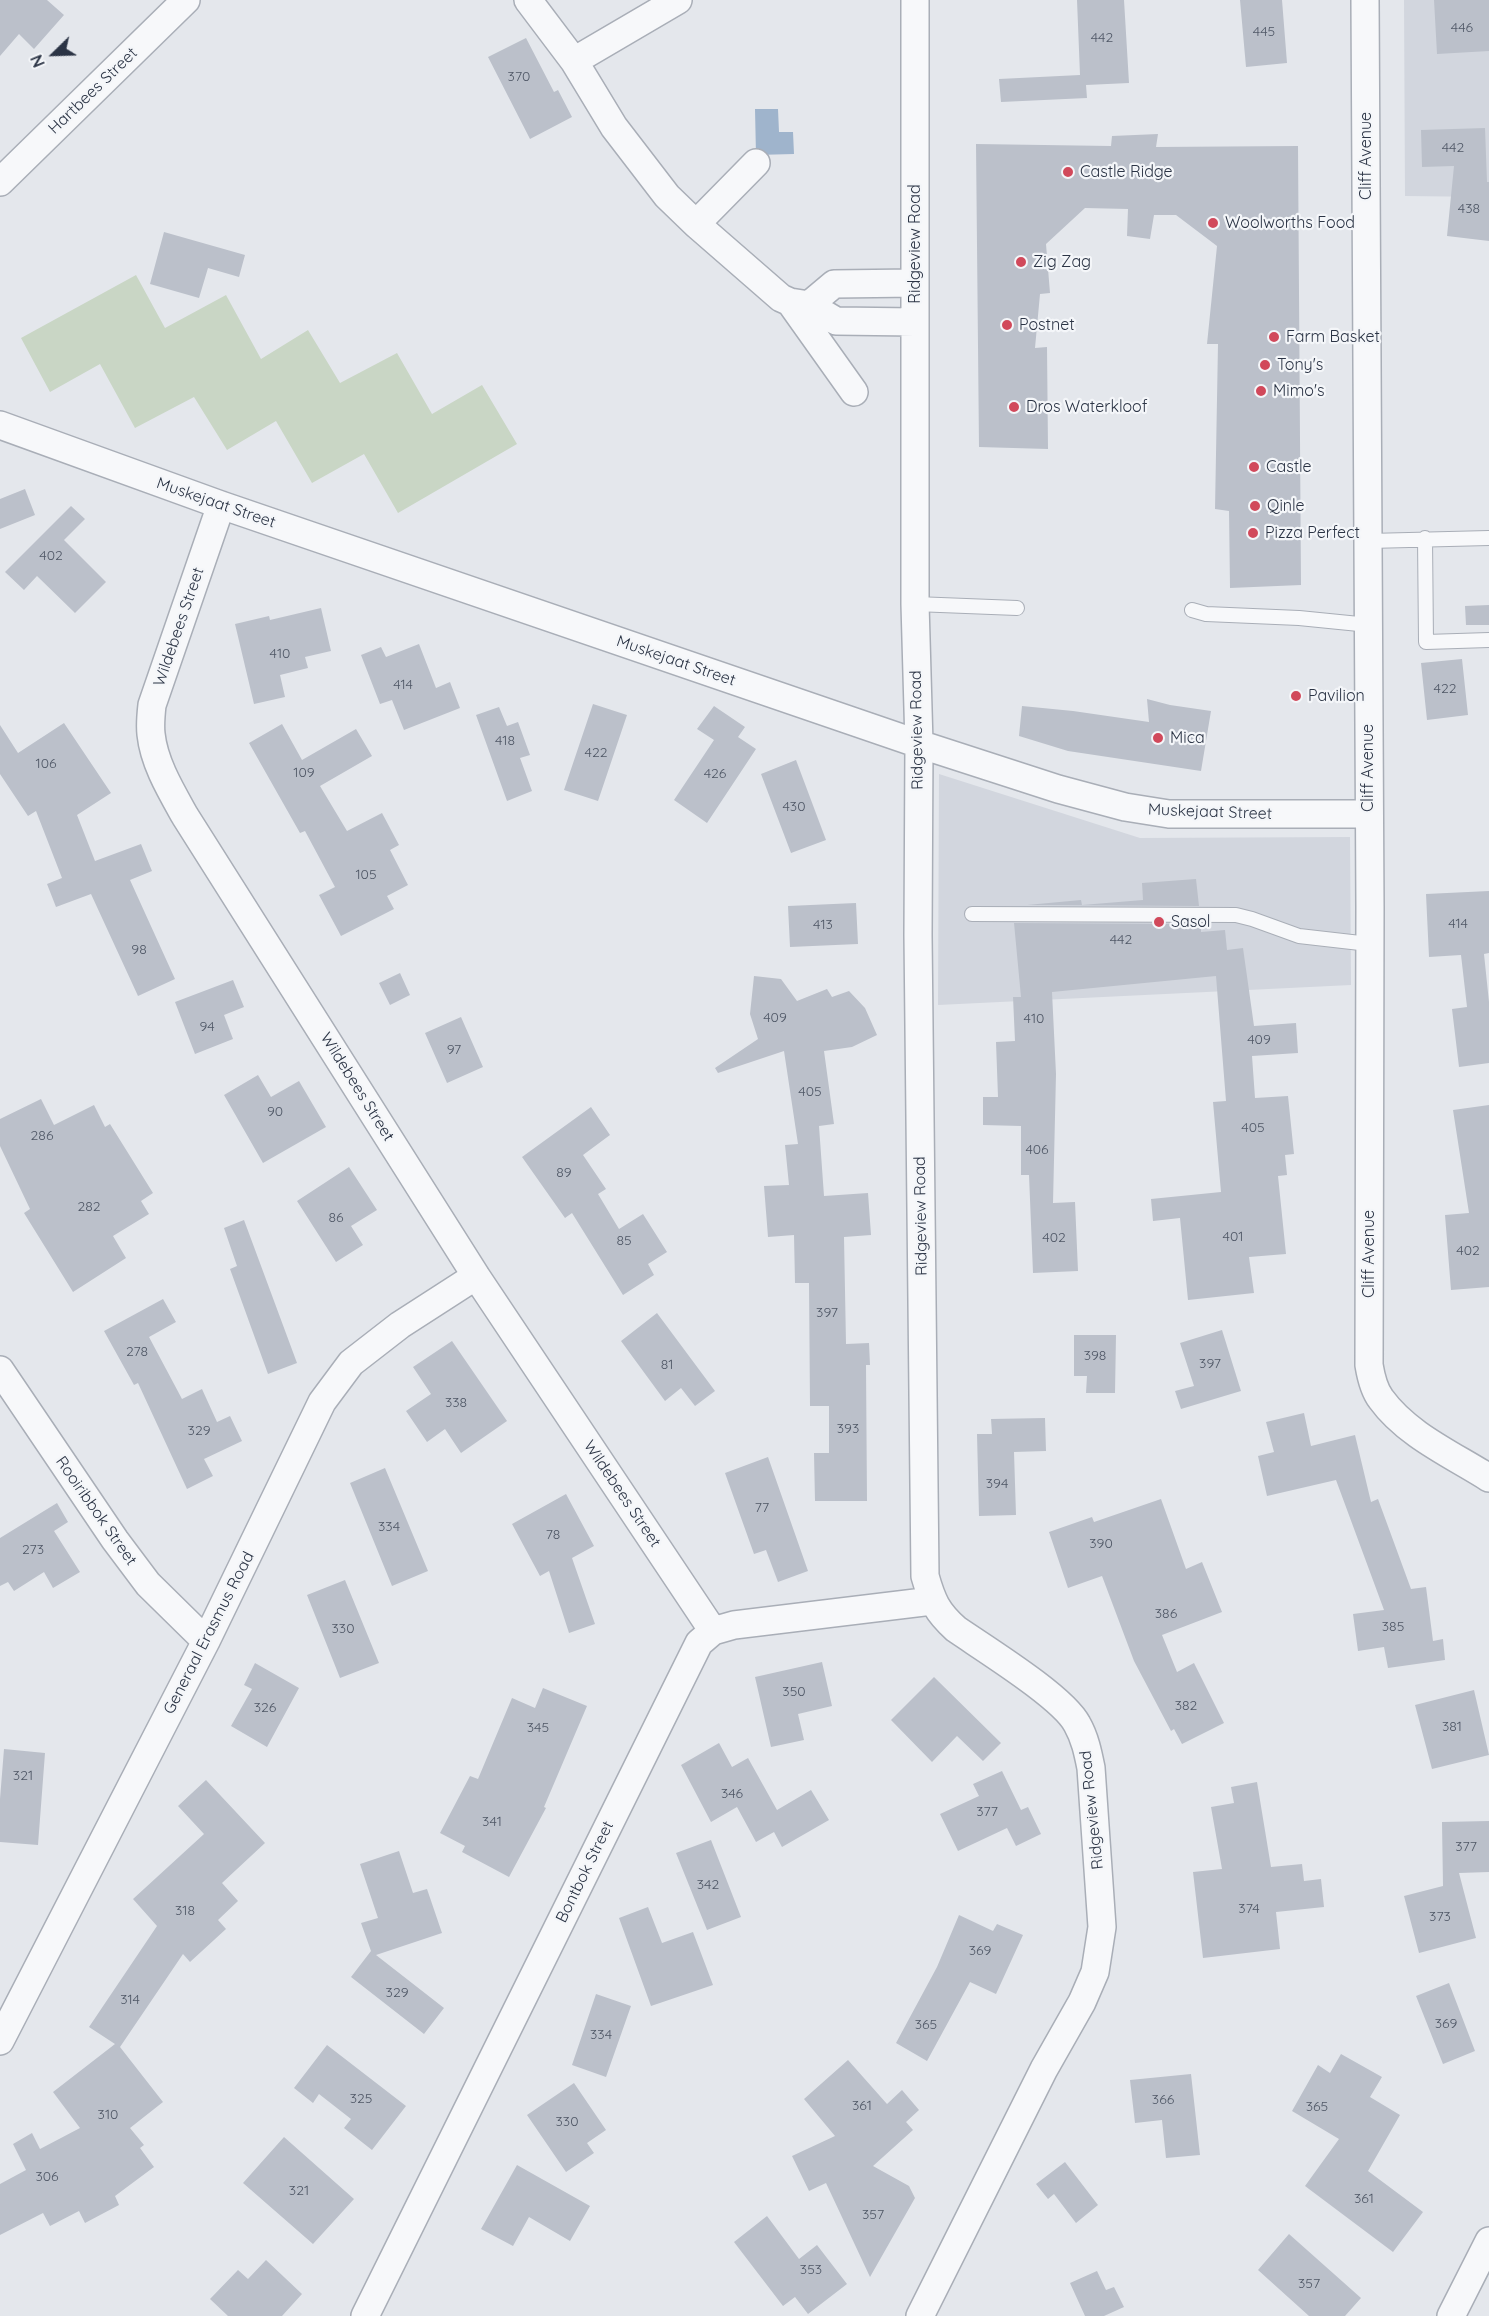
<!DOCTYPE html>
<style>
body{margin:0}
#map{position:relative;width:1489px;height:2316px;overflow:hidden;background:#e4e7ec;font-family:Quicksand,sans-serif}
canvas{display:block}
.north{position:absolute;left:24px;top:24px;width:60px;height:60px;-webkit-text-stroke:4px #f4f6f9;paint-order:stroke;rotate:247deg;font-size:16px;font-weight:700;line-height:24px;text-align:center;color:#2b3445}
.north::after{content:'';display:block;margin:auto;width:21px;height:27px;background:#2b3445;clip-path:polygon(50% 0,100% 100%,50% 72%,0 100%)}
</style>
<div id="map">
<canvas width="1489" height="2316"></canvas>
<div class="north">N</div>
</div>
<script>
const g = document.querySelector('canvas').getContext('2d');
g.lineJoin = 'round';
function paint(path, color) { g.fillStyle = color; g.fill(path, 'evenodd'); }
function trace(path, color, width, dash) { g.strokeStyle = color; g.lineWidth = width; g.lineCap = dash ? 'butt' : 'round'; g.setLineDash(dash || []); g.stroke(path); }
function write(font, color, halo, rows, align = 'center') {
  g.font = font + ' Quicksand,sans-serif'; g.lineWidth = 4.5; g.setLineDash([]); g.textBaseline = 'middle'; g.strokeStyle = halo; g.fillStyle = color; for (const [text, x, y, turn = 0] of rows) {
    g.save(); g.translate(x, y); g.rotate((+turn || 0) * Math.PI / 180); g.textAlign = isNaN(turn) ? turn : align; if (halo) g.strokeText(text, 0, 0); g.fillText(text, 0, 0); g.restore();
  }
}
const built = new Path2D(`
 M1404,0H1489V197L1405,196Z
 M939,774L1140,838L1350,837L1351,985L938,1005Z`);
const green = new Path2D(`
 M136,275L165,328L226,295L261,359L308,330L340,383L397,353L432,414L482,385L517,444L398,513L364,454L312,483L276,421L227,450L194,397L135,428L100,364L50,392L21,338Z`);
const water = new Path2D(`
 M755,109H778L779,132H793L794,154L756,155Z`);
const building = new Path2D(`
 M0,0H47L64,15L34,49L19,34L0,56Z
 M1077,0H1124L1129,83L1086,85L1087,98L1001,102L999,79L1080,75Z
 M1240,0H1282L1287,63L1246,67Z
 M1434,0H1489V51L1437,54Z
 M526,38L554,92L558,90L572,117L530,139L488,57Z
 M1485,128L1487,182H1489V241L1447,236L1454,166L1422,167L1421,130Z
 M1158,134L1156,147L1298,146L1301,585L1230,588L1229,511L1215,509L1218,344H1207L1217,246L1176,215H1154L1150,239L1127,236L1128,209L1085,208L1046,244L1050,293L1040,294L1035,348L1047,347L1048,449L979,447L976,144L1111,146L1112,136Z
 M164,232L245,255L239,277L208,268L199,298L150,284Z
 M25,489L35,515L0,529V499Z
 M71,506L85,519L64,540L106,582L75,613L37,576L24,590L5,572Z
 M1489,605V625H1466L1465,606Z
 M321,608L331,651L305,657L308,668L280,675L285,697L254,704L235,624L269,616L270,620Z
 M419,644L436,688L450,682L460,708L404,730L392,700L380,704L361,655L381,647L386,657Z
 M1462,659L1468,715L1427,720L1421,663Z
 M1147,699L1170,705L1211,711L1201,771L1068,751L1019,736L1022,706L1073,711L1149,722Z
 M593,704L627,715L598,801L564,790Z
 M714,706L745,727L738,737L756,749L707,823L674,800L714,740L697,729Z
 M499,707L507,726L518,722L530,755L520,758L532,791L507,801L476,715Z
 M64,723L111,793L77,815L95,861L141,844L152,871L130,880L175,979L138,996L91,894L56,907L47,884L62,878L36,811L28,816L0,774V725L18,753Z
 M282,724L302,760L356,729L372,756L320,786L347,831L382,813L399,845L390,850L408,885L387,896L394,909L341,936L319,895L335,887L305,831L300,833L249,743Z
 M796,760L826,840L791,853L761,774Z
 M1196,879L1199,906L1027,905L1081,900L1082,905L1143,900L1142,883Z
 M1489,891V953L1484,954L1489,1002V1063L1459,1067L1452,1009L1467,1007L1461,955L1429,957L1426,894Z
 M856,903L858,944L790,947L788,906Z
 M1014,923L1201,924V932L1225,930L1227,950L1243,948L1254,1026L1296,1023L1298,1053L1252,1056L1255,1098L1288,1096L1294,1154L1285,1155L1287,1175L1278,1176L1286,1254L1249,1257L1254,1293L1188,1300L1180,1218L1153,1221L1151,1199L1221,1192L1213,1102L1226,1101L1216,976L1052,992L1056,1074L1053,1203L1075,1202L1078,1271L1033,1273L1029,1175H1021V1126L983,1125V1097H998L996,1042L1015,1041L1013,997H1021Z
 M400,973L410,995L390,1005L379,983Z
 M754,976L781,979L797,1001L827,989L832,997L849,991L865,1008L877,1035L852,1047L824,1051L834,1124L819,1126L824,1196L868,1193L871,1235L844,1237L846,1344L869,1343L870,1365H866L867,1501H815L814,1453H829V1406H810L809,1283H795L794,1235L768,1237L764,1186L789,1185L785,1145L798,1144L784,1051L718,1073L715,1068L758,1039L750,1014Z
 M233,980L244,1007L224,1015L233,1039L195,1054L175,1002Z
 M461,1017L483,1067L447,1083L425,1033Z
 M258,1075L271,1097L299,1081L326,1127L263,1163L224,1095Z
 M41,1099L54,1125L94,1105L105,1127L110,1124L153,1193L141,1201L149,1214L113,1236L126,1258L73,1292L24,1213L30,1209L0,1146V1119Z
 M1489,1105V1287L1451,1290L1445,1215L1469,1213L1453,1110Z
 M591,1107L610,1135L583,1155L606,1189L598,1194L619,1229L643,1214L667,1252L648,1264L654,1275L623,1295L572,1213L565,1218L522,1157Z
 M349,1167L377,1210L351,1226L363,1245L336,1262L297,1201Z
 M244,1220L297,1363L268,1374L230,1269L237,1266L224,1228Z
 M163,1299L176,1322L149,1337L182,1399L202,1389L217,1422L230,1416L242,1441L204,1459L213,1476L187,1489L138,1383L134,1385L104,1331Z
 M657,1313L715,1391L695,1406L681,1388L665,1401L621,1341Z
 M1222,1330L1241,1391L1181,1409L1175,1391L1194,1386L1180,1343Z
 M1074,1335H1116L1115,1393H1086L1087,1376H1074Z
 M452,1341L507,1421L461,1453L445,1429L427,1442L406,1411L431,1394L413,1367Z
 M1304,1413L1311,1446L1355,1435L1371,1502L1378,1499L1411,1589L1426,1587L1433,1641L1443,1639L1445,1660L1388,1668L1384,1647L1358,1651L1353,1614L1384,1610L1336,1480L1267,1496L1258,1456L1274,1452L1266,1422Z
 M1045,1418L1046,1451L1014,1452L1016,1515L979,1516L977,1434H992L991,1419Z
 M768,1457L808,1571L778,1582L766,1550L754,1554L725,1473Z
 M385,1468L428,1571L392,1586L350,1483Z
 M566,1494L594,1546L572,1558L595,1624L569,1633L549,1571L540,1576L512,1524Z
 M1161,1499L1186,1569L1202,1562L1222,1612L1162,1635L1177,1672L1194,1663L1224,1723L1182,1744L1174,1729L1171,1731L1134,1661L1102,1576L1068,1588L1049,1532L1092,1517L1094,1522Z
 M57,1503L68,1522L54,1531L80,1572L53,1588L44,1572L14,1591L8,1582L0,1586V1538Z
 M345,1580L379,1663L340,1678L307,1595Z
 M822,1662L832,1706L798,1714L804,1740L771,1747L755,1677Z
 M255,1663L299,1688L267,1747L231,1726L252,1689L244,1685Z
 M934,1677L1001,1743L983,1761L957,1736L932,1762L891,1720Z
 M543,1688L587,1706L544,1807L546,1808L509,1877L462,1852L465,1846L440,1833L470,1776L478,1779L512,1698L535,1708Z
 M1474,1690L1489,1755L1432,1769L1415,1705Z
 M719,1743L732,1767L748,1758L777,1810L811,1790L829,1820L782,1847L774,1832L756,1842L737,1807L711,1822L681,1765Z
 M4,1749L45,1753L38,1845L0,1842V1799Z
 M1002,1771L1021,1810L1028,1807L1041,1834L1016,1846L1007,1828L958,1851L940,1814L979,1796L973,1784Z
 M206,1780L265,1843L222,1883L238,1901L218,1920L226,1929L190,1962L183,1954L120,2047L163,2102L130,2128L144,2145L140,2148L154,2167L115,2196L119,2205L85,2223L79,2211L50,2226L43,2213L0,2235V2184L26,2170L13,2144L32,2133L40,2149L80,2128L53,2092L115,2044L89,2027L157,1926L133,1899L204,1834L178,1806Z
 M1257,1782L1271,1867L1302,1864L1304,1881L1321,1879L1324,1907L1276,1912L1280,1949L1203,1958L1193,1872L1222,1869L1211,1807L1234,1803L1231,1787Z
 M1489,1821V1872L1459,1873L1476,1938L1419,1953L1404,1896L1443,1886L1442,1822Z
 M711,1840L741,1917L707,1930L676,1853Z
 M399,1851L413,1893L427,1889L442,1933L376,1955L444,2008L424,2034L351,1977L371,1951L361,1923L378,1918L360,1864Z
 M648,1907L662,1943L693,1932L713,1985L651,2006L619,1918Z
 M959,1915L993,1931L997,1924L1023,1935L996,1994L970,1982L927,2061L896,2043L937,1967Z
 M1449,1983L1475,2051L1443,2064L1416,1996Z
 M596,1994L631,2006L606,2077L572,2065Z
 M327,2045L406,2106L372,2150L344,2128L351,2119L319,2094L313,2103L294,2088Z
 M1341,2054L1382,2077L1370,2097L1400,2115L1368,2171L1423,2212L1393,2252L1305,2186L1339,2139L1292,2111L1318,2065L1330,2073Z
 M848,2060L887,2104L902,2090L919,2110L906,2122L913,2130L873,2166L909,2186L915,2198L870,2277L826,2183L809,2191L792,2156L835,2136L804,2099Z
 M1191,2074L1200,2155L1166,2158L1162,2120L1135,2123L1130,2080Z
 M574,2083L606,2130L587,2143L594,2153L566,2172L527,2115Z
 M284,2137L354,2199L313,2244L243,2183Z
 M1065,2162L1098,2205L1076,2223L1054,2194L1048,2199L1036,2184Z
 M517,2165L590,2206L570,2241L529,2217L513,2246L481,2229Z
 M767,2216L799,2259L817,2245L847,2284L808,2314L795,2297L783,2306L734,2242Z
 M1289,2234L1361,2298L1345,2316H1309L1258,2270Z
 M266,2260L302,2294L282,2316H228L210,2299L238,2270L248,2279Z
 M1097,2271L1106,2290L1114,2287L1124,2307L1104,2316H1085L1070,2283Z`);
const service = new Path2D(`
 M1425,538L1426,642L1489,640
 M1369,541L1489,538
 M915,604L1017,608
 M1192,610L1206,614L1299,618L1369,625
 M972,914L1236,915L1252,919L1299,936L1369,944`);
const minor = new Path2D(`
 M528,0L574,61L614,127L667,196L696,224L781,298L790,302L809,305L836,321L915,322
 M915,0V604L919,744L918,935L925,1576C932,1601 937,1612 956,1629C985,1649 1063,1697 1077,1724C1085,1738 1088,1753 1091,1768L1102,1927L1095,1972L1082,2002L1044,2069L920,2316
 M1365,0L1370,906L1369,1365C1371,1377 1374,1390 1381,1399C1407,1435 1453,1455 1489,1478
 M574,61L678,0
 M0,182L186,0
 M696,224L756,163
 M790,302L854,392
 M809,305L834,284L915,283
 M0,425L221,505L919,744L1058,789L1125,807L1169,814H1368
 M221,505L152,705C151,714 150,725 151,734C154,763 171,791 185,816L476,1276L713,1631
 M0,1370L115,1540L148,1584L206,1641
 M0,2041L206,1641L322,1402L351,1363L400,1325L476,1276
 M365,2316L699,1643L713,1631L734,1625L932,1601
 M1451,2316L1489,2241`);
const markers = [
 [1068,172,6,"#d1495b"],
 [1213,223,6,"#d1495b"],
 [1021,262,6,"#d1495b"],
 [1007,325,6,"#d1495b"],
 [1274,337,6,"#d1495b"],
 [1265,365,6,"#d1495b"],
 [1261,391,6,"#d1495b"],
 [1014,407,6,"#d1495b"],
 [1254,467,6,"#d1495b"],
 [1255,506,6,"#d1495b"],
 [1253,533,6,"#d1495b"],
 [1296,696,6,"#d1495b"],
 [1158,738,6,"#d1495b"],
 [1159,922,6,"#d1495b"]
];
const numberNames = [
 ["446",1462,28],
 ["445",1264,32],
 ["442",1102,38],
 ["370",519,77],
 ["442",1453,148],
 ["438",1469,209],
 ["402",51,556],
 ["410",280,654],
 ["414",403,685],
 ["422",1445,689],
 ["418",505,741],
 ["422",596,753],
 ["106",46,764],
 ["109",304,773],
 ["426",715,774],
 ["430",794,807],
 ["105",366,875],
 ["414",1458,924],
 ["413",823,925],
 ["442",1121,940],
 ["98",139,950],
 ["409",775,1018],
 ["410",1034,1019],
 ["94",207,1027],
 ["409",1259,1040],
 ["97",454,1050],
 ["405",810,1092],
 ["90",275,1112],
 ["405",1253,1128],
 ["286",42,1136],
 ["406",1037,1150],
 ["89",564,1173],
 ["282",89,1207],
 ["86",336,1218],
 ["401",1233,1237],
 ["402",1054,1238],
 ["85",624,1241],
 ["402",1468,1251],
 ["397",827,1313],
 ["278",137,1352],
 ["398",1095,1356],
 ["397",1210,1364],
 ["81",667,1365],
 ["338",456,1403],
 ["393",848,1429],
 ["329",199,1431],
 ["394",997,1484],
 ["77",762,1508],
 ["334",389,1527],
 ["78",553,1535],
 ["390",1101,1544],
 ["273",33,1550],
 ["386",1166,1614],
 ["385",1393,1627],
 ["330",343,1629],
 ["350",794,1692],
 ["382",1186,1706],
 ["326",265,1708],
 ["381",1452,1727],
 ["345",538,1728],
 ["321",23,1776],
 ["346",732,1794],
 ["377",987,1812],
 ["341",492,1822],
 ["377",1466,1847],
 ["342",708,1885],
 ["374",1249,1909],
 ["318",185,1911],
 ["373",1440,1917],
 ["369",980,1951],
 ["329",397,1993],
 ["314",130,2000],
 ["369",1446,2024],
 ["365",926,2025],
 ["334",601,2035],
 ["325",361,2099],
 ["366",1163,2100],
 ["361",862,2106],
 ["365",1317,2107],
 ["310",108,2115],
 ["330",567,2122],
 ["306",47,2177],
 ["321",299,2191],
 ["361",1364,2199],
 ["357",873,2215],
 ["353",811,2270],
 ["357",1309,2284]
];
const streetNames = [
 ["Hartbees Street",93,91,-44],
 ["Cliff Avenue",1366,156,-90],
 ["Ridgeview Road",915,244,-90],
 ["Muskejaat Street",216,503,19],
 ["Wildebees Street",179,627,-71],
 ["Muskejaat Street",676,661,19],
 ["Ridgeview Road",917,730,-91],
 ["Cliff Avenue",1368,768,-90],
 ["Muskejaat Street",1210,812,2],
 ["Wildebees Street",357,1087,58],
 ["Ridgeview Road",921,1216,-91],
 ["Cliff Avenue",1369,1254,-90],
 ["Wildebees Street",622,1494,56],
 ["Rooiribbok Street",96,1511,55],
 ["Generaal Erasmus Road",209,1633,-63],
 ["Ridgeview Road",1092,1810,-96],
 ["Bontbok Street",585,1872,-64]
];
const poiNames = [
 ["Castle Ridge",1080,172],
 ["Woolworths Food",1225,223],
 ["Zig Zag",1033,262],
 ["Postnet",1019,325],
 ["Farm Basket",1286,337],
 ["Tony's",1277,365],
 ["Mimo's",1273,391],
 ["Dros Waterkloof",1026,407],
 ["Castle",1266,467],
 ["Qinle",1267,506],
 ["Pizza Perfect",1265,533],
 ["Pavilion",1308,696],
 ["Mica",1170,738],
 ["Sasol",1171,922]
];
paint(built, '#d2d6de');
paint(green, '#c9d6c5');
paint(water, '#9fb4cc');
paint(building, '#bbc0ca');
trace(service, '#a9aeb7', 16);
trace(minor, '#a9aeb7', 30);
trace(service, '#f7f8fa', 14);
trace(minor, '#f7f8fa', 27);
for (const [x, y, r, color] of markers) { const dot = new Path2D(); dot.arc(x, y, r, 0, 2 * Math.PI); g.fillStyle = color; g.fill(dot); trace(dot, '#f4f6f9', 2); }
write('14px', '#4f5766', null, numberNames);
write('16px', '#2b3445', '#f4f6f9', streetNames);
write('16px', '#2b3445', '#f4f6f9', poiNames, 'left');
</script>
